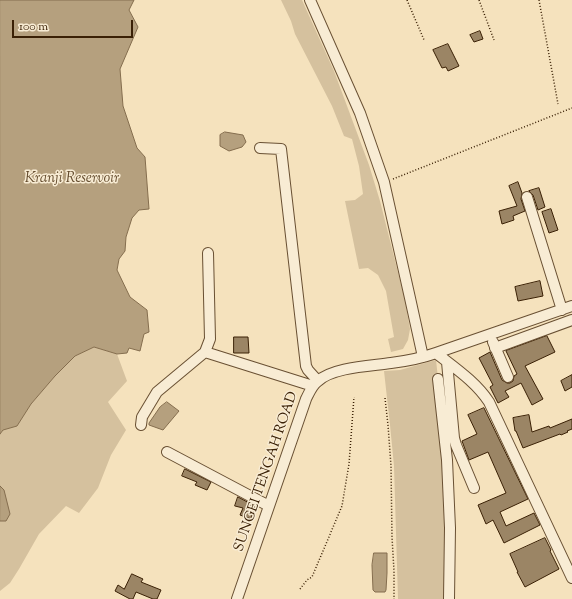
<!DOCTYPE html>
<style>
body{margin:0}
#map{position:relative;width:572px;height:599px;overflow:hidden;background:#f5e2bd;font-family:"Sorts Mill Goudy",serif}
canvas{display:block}
.scale{position:absolute;left:12px;top:20px;width:121px;height:18px;box-sizing:border-box;border:2px solid #3a2005;border-top:0;padding-left:5px;font-size:12px;line-height:14px;white-space:nowrap;color:#3a2005;-webkit-text-stroke:3px #f8ecd4;paint-order:stroke}
</style>
<div id="map">
<canvas width="572" height="599"></canvas>
<div class="scale">100 m</div>
</div>
<script>
const g = document.querySelector('canvas').getContext('2d');
g.lineJoin = 'round';
function paint(path, color) { g.fillStyle = color; g.fill(path, 'evenodd'); }
function trace(path, color, width, dash) { g.strokeStyle = color; g.lineWidth = width; g.lineCap = dash ? 'butt' : 'round'; g.setLineDash(dash || []); g.stroke(path); }
function write(font, color, halo, rows, align = 'center') {
  g.font = font + ' "Sorts Mill Goudy",serif'; g.lineWidth = 3; g.setLineDash([]); g.textBaseline = 'middle'; g.strokeStyle = halo; g.fillStyle = color; for (const [text, x, y, turn = 0] of rows) {
    g.save(); g.translate(x, y); g.rotate((+turn || 0) * Math.PI / 180); g.textAlign = isNaN(turn) ? turn : align; if (halo) g.strokeText(text, 0, 0); g.fillText(text, 0, 0); g.restore();
  }
}
const green = new Path2D(`
 M281,0H302L334,71L369,165L380,201L405,300L410,329L408,340L403,349L391,352L388,339L394,337L386,291L378,275L368,268L359,269L345,201L355,200L363,194L359,166L352,139L344,136L332,106L295,34L291,21Z
 M94,347L117,354L127,381L108,402L126,430L111,455L98,488L79,513L66,506L39,534L19,569L10,583L0,591V521H6L4,490L0,486V434L3,430L17,426L31,404L55,376L75,356Z
 M436,360L447,460L449,599H398L394,466L390,425L384,371L400,370Z`);
const water = new Path2D(`
 M0,0H134L129,10L138,27L120,69L123,106L137,148L145,157L149,209L139,210L132,218L126,237L125,251L119,259L117,270L130,297L147,310L149,332L144,334L140,351L129,348L127,353L117,354L94,347L75,356L55,376L31,404L17,426L3,430L0,434Z
 M225,132L243,135L246,142L242,147L229,151L220,146V135Z
 M167,402L179,411L163,430L149,425V423L160,407Z
 M0,486L4,490L10,514L6,521H0Z
 M374,553H387V573L386,590L385,592H375L373,590L372,565Z`);
const building = new Path2D(`
 M480,31L483,39L474,42L470,35Z
 M448,44L459,66L448,71L446,67L442,68L433,50Z
 M518,182L522,193L521,199L525,211L513,216L514,220L502,224L499,211L517,206L509,186Z
 M539,188L545,207L538,210L533,195L529,191Z
 M551,209L558,230L549,233L542,212Z
 M540,281L543,296L518,301L515,287Z
 M547,336L555,352L525,366L543,399L532,405L521,383L505,391L509,397L498,403L490,387L493,385L479,358L490,352L502,380L507,383H510L513,381L514,376L517,374L506,351Z
 M234,337H248L249,353H234Z
 M572,375V387L565,391L561,381Z
 M484,408L528,499L500,512L506,526L534,513L540,525L504,543L493,520L486,524L478,505L506,493L488,452L469,460L462,441L477,434L468,415Z
 M529,415L532,432L549,426L550,428L572,419V429L567,431L568,432L561,435L560,434L523,448L516,431H515L513,418Z
 M185,469L211,482L207,490L195,485L197,482L182,476Z
 M238,497L255,506L251,519L240,515L243,508L235,506Z
 M545,538L551,550L550,551L559,569L525,587L517,572H518L510,554Z
 M132,574L143,579L141,582L161,590L157,599H153L136,592L133,599H130L115,591L118,585L124,589Z`);
const path = new Path2D(`
 M407,0L424,40
 M479,0L494,40
 M539,0L558,104
 M393,179L572,108
 M385,398L388,425L391,466L392,537L394,571V599
 M300,589L307,580L312,577L342,506L349,464L354,397`);
const minor = new Path2D(`
 M310,0L360,113L384,182L410,298L423,357
 M260,148L281,149L306,366L308,370L318,381
 M527,197L562,310
 M493,342L508,377
 M495,348L572,320
 M205,352L313,386
 M436,353C455,368 476,382 489,402L572,578
 M447,362L454,438L456,445L474,488
 M438,379L447,460L450,528L449,599
 M141,425L142,417L157,392L205,352L210,339L208,253
 M167,452L269,506
 M237,599L306,399C309,393 312,385 318,381C333,367 371,366 391,363C407,361 422,358 436,353L572,306`);
const streetNames = [
 ["SUNGEI TENGAH ROAD",267,472,-71]
];
const waterNames = [
 ["Kranji Reservoir",72,179]
];
paint(green, '#d5c19e');
paint(water, '#b5a07e');
trace(water, '#846d4e', 1);
paint(building, '#9b8565');
trace(building, '#3a2005', 1);
trace(minor, '#695033', 12);
trace(path, '#3a2005', 1.5, [1, 2]);
trace(minor, '#f8ecd4', 10);
write('14px', '#3a2005', '#f8ecd4', streetNames);
write('italic 15px', '#654d2f', '#f8ecd4', waterNames);
</script>
